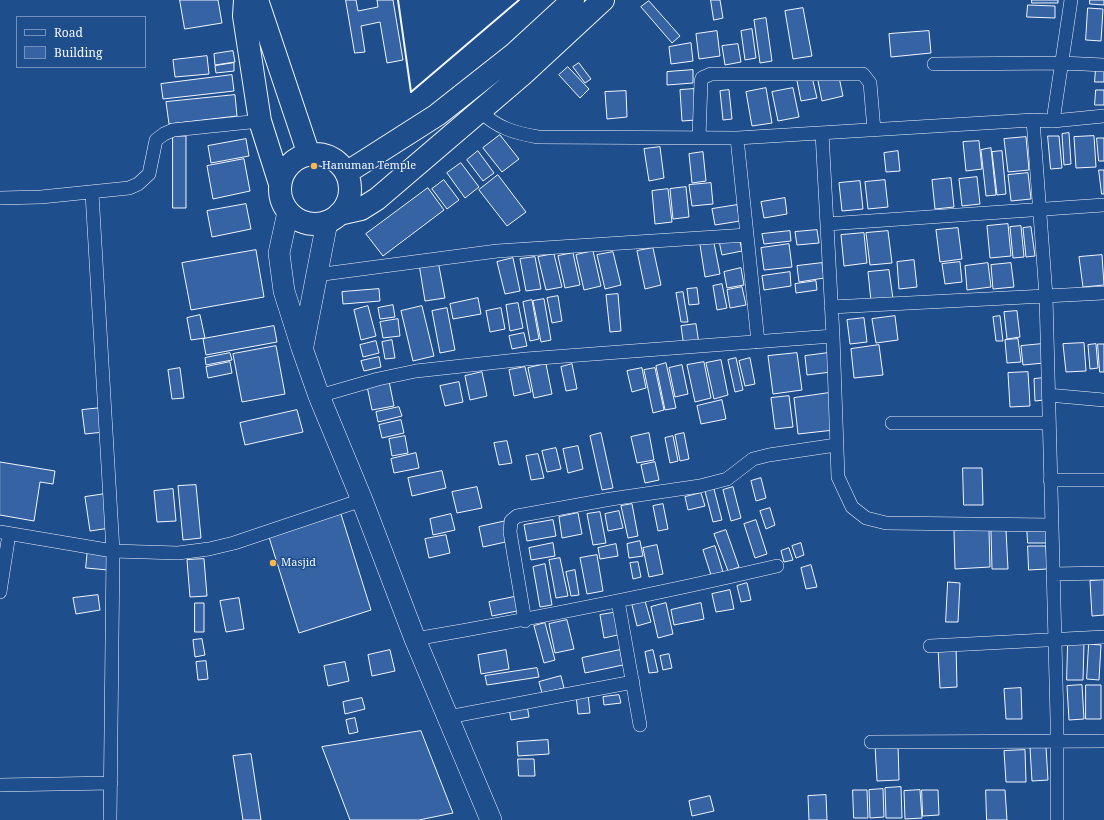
<!DOCTYPE html>
<style>
body{margin:0}
#map{position:relative;width:1104px;height:820px;overflow:hidden;background:#1f4e8c;font-family:"Noto Serif",serif}
canvas{display:block}
.legend{position:absolute;left:16px;top:16px;width:130px;height:52px;box-sizing:border-box;background:#1f4e8c;border:1px solid #7391ba;margin:0;padding:5px 7px;list-style:none;font-size:12px;color:#f2f6ff}
.legend li{display:flex;align-items:center;gap:8px;height:20px}
.legend b{width:20px;border:1px solid #7391ba}
</style>
<div id="map">
<canvas width="1104" height="820"></canvas>
<ul class="legend">
<li><b style="height:5px;background:#1f4e8c"></b>Road</li>
<li><b style="height:11px;background:#3563a3"></b>Building</li>
</ul>
</div>
<script>
const g = document.querySelector('canvas').getContext('2d');
g.lineJoin = 'round';
function paint(path, color) { g.fillStyle = color; g.fill(path, 'evenodd'); }
function trace(path, color, width, dash) { g.strokeStyle = color; g.lineWidth = width; g.lineCap = dash ? 'butt' : 'round'; g.setLineDash(dash || []); g.stroke(path); }
function write(font, color, halo, rows, align = 'center') {
  g.font = font + ' "Noto Serif",serif'; g.lineWidth = 3; g.setLineDash([]); g.textBaseline = 'middle'; g.strokeStyle = halo; g.fillStyle = color; for (const [text, x, y, turn = 0] of rows) {
    g.save(); g.translate(x, y); g.rotate((+turn || 0) * Math.PI / 180); g.textAlign = isNaN(turn) ? turn : align; if (halo) g.strokeText(text, 0, 0); g.fillText(text, 0, 0); g.restore();
  }
}
const building = new Path2D(`
 M180,0H218L222,23L185,29Z
 M346,0H356L358,11L378,7L377,0H393L403,60L387,63L380,22L361,26L365,52L355,53Z
 M711,0H720L723,18L714,20Z
 M1032,0H1058V3H1032Z
 M1090,0H1104V5L1090,4Z
 M649,1L680,36L672,43L641,7Z
 M1028,5L1055,6V18L1027,17Z
 M803,8L812,56L793,59L785,11Z
 M1088,8L1103,9L1101,41L1086,40Z
 M766,18L772,61L760,63L754,20Z
 M752,29L756,58L745,60L741,31Z
 M717,31L720,56L699,59L696,34Z
 M929,31L931,53L891,57L889,34Z
 M691,43L693,61L671,64L669,47Z
 M738,44L741,62L725,65L722,46Z
 M233,51L235,62L215,65L214,54Z
 M207,56L209,74L175,77L173,60Z
 M234,63V71L216,73L215,66Z
 M579,63L591,79L585,83L573,67Z
 M568,67L589,89L580,98L559,75Z
 M1096,68L1104,69V82H1095Z
 M693,70V83L667,85V72Z
 M232,75L234,91L163,99L161,84Z
 M812,77L817,98L801,101L797,81Z
 M839,77L843,96L822,101L818,81Z
 M766,88L772,123L752,126L746,92Z
 M793,88L799,117L778,121L772,92Z
 M694,89L696,120L682,121L680,90Z
 M729,90L732,119L723,120L720,91Z
 M1096,90H1104V105H1095Z
 M626,91L627,117L607,119L605,92Z
 M235,95L237,116L169,124L166,102Z
 M1069,133L1071,164L1064,165L1062,134Z
 M500,135L519,159L502,172L483,148Z
 M173,136H186V208H173Z
 M1048,136H1059L1062,168L1051,169Z
 M1094,136L1096,167L1076,168L1074,137Z
 M1026,137L1029,170L1008,172L1004,139Z
 M1097,138H1104V161H1099Z
 M246,139L249,156L211,163L208,146Z
 M979,141L982,169L966,171L963,142Z
 M660,147L664,178L649,181L644,149Z
 M991,148L996,195L986,196L981,150Z
 M478,151L494,173L483,181L467,160Z
 M898,151L900,171L886,172L884,153Z
 M1002,151L1006,194L997,195L992,152Z
 M703,152L706,181L692,183L689,154Z
 M244,159L250,191L213,199L207,166Z
 M461,163L479,187L465,198L447,173Z
 M1099,170H1104V194H1102Z
 M1028,173L1031,199L1011,201L1008,175Z
 M498,175L526,212L507,226L479,190Z
 M977,177L980,204L962,206L959,179Z
 M951,178L954,207L935,209L932,180Z
 M444,180L459,200L447,209L432,189Z
 M885,180L888,207L868,209L865,182Z
 M860,181L863,209L842,211L839,183Z
 M711,183L713,204L692,206L689,185Z
 M686,187L689,217L673,219L670,189Z
 M428,188L444,210L383,256L366,234Z
 M668,189L672,222L655,224L652,191Z
 M785,198L787,214L764,218L761,202Z
 M246,204L251,229L212,237L207,211Z
 M737,205L740,221L715,225L712,209Z
 M1008,224L1011,256L990,258L987,226Z
 M1021,226L1024,257L1013,258L1010,227Z
 M1031,227L1035,256L1026,257L1023,228Z
 M958,228L962,259L940,262L936,230Z
 M817,230L819,243L797,245L795,232Z
 M790,231L791,241L764,244L762,234Z
 M888,231L892,263L870,265L866,233Z
 M864,233L867,263L844,266L841,235Z
 M739,237L742,251L722,255L719,241Z
 M714,243L720,274L705,277L700,245Z
 M789,244L792,267L764,270L761,248Z
 M653,248L661,285L645,289L637,251Z
 M256,250L264,297L191,310L182,263Z
 M593,251L601,286L584,290L576,255Z
 M613,252L621,285L605,289L597,255Z
 M573,253L580,285L565,288L558,256Z
 M554,254L562,287L546,290L538,257Z
 M1102,255L1104,285L1083,287L1079,257Z
 M535,257L541,289L526,291L520,259Z
 M513,258L520,291L505,294L497,262Z
 M914,260L917,287L899,289L897,262Z
 M438,261L445,298L425,301L419,264Z
 M960,262L962,282L945,284L942,264Z
 M822,263L824,278L799,282L797,266Z
 M988,263L991,287L967,290L965,266Z
 M1011,263L1014,287L993,289L991,265Z
 M741,268L744,285L727,288L724,272Z
 M889,270L893,299L871,301L868,272Z
 M790,272L791,286L764,290L762,276Z
 M816,281L817,290L796,293L795,284Z
 M722,284L727,308L717,310L713,286Z
 M742,287L746,305L730,308L727,290Z
 M697,288L699,304L689,305L687,289Z
 M379,289L380,301L343,304L342,292Z
 M683,292L688,322H681L676,293Z
 M618,294L621,331L610,332L606,295Z
 M558,296L562,321L552,323L547,298Z
 M478,298L481,314L453,319L450,304Z
 M544,299L551,340L541,342L533,301Z
 M532,300L539,339L530,341L523,302Z
 M518,303L523,328L510,331L506,305Z
 M393,305L395,317L380,319L378,308Z
 M368,306L376,336L361,340L354,310Z
 M422,306L434,356L413,361L401,311Z
 M447,308L455,350L440,353L432,311Z
 M501,308L505,329L490,332L486,311Z
 M1017,311L1020,337L1007,339L1004,312Z
 M200,315L205,338L191,340L187,318Z
 M895,316L898,340L876,343L872,319Z
 M1000,316L1003,341H996L993,317Z
 M864,318L867,342L850,344L847,320Z
 M398,319L400,336L383,338L380,322Z
 M696,324L699,344L684,347L681,326Z
 M274,326L277,342L206,355L203,339Z
 M524,333L527,346L512,349L509,336Z
 M1018,339L1021,362L1007,363L1005,340Z
 M392,340L395,358L385,359L382,342Z
 M376,341L379,353L363,357L360,345Z
 M1084,343L1086,371L1066,372L1063,344Z
 M1042,344L1044,363L1023,365L1021,346Z
 M1096,344L1098,368L1090,369L1088,345Z
 M1098,344H1104V372H1100Z
 M879,345L883,375L854,378L851,349Z
 M276,346L285,394L242,402L233,354Z
 M230,353L232,360L206,365L205,358Z
 M797,353L802,390L773,394L768,356Z
 M828,353L831,372L807,375L805,356Z
 M379,357L381,367L364,371L361,361Z
 M736,358L743,390L735,392L728,360Z
 M750,358L755,384L745,386L739,361Z
 M721,360L728,395L714,399L706,363Z
 M230,362L232,373L208,378L206,367Z
 M704,362L711,398L695,402L687,365Z
 M666,363L676,408L665,410L656,366Z
 M546,364L552,394L534,398L528,368Z
 M572,364L577,389L566,391L561,367Z
 M682,365L688,394L675,397L669,368Z
 M525,367L531,392L514,396L509,370Z
 M180,368L184,398L172,399L168,370Z
 M642,368L646,388L632,392L627,371Z
 M655,368L664,410L653,413L644,370Z
 M482,372L487,396L470,400L465,376Z
 M1028,372L1030,406L1010,407L1008,373Z
 M1043,378L1044,400L1035,401L1034,379Z
 M389,381L394,406L372,410L367,386Z
 M459,382L463,402L445,406L440,386Z
 M829,393L834,430L798,434L794,398Z
 M789,396L793,427L775,429L771,398Z
 M722,400L726,419L701,424L697,406Z
 M399,407L402,416L378,422L376,412Z
 M101,408L104,432L85,434L82,410Z
 M297,410L303,432L245,445L240,423Z
 M401,420L404,433L382,438L379,425Z
 M601,433L613,488L602,490L590,436Z
 M649,433L654,460L637,463L631,437Z
 M684,433L689,459L680,461L675,435Z
 M405,436L408,453L392,456L389,439Z
 M673,436L678,461L670,463L665,438Z
 M507,441L512,463L499,465L494,443Z
 M578,446L583,469L568,473L563,449Z
 M556,448L561,469L547,472L542,451Z
 M416,453L419,468L394,473L391,459Z
 M538,454L544,478L531,480L526,456Z
 M0,462L55,471L53,484L40,482L34,521L0,515Z
 M655,462L659,480L645,483L641,465Z
 M963,468H982L983,505H964Z
 M442,471L446,488L412,496L408,478Z
 M761,478L766,498L756,501L751,481Z
 M196,485L201,538L183,540L178,486Z
 M477,487L482,508L457,513L452,492Z
 M733,487L741,518L731,521L723,490Z
 M173,489L176,521L157,522L154,491Z
 M714,489L722,520L713,522L705,491Z
 M701,493L705,506L688,510L685,497Z
 M105,494L110,528L90,531L85,497Z
 M632,504L638,536L628,538L621,506Z
 M663,504L668,529L658,531L653,506Z
 M770,508L775,525L766,529L760,511Z
 M340,511L371,610L299,633L268,534Z
 M619,511L623,528L608,531L605,514Z
 M600,512L606,543L593,545L587,514Z
 M578,513L582,534L562,538L559,517Z
 M451,514L455,530L433,535L430,519Z
 M553,520L556,536L527,541L524,525Z
 M756,520L767,554L755,558L744,524Z
 M506,521L510,541L483,547L479,527Z
 M1027,526H1046L1047,543H1028Z
 M726,530L739,567L728,571L714,534Z
 M989,530L990,567L955,569L954,531Z
 M1006,530L1008,569H992L991,531Z
 M446,535L450,553L429,558L425,539Z
 M640,541L643,556L629,558L627,544Z
 M553,543L555,556L531,560L529,548Z
 M801,543L804,555L796,558L792,546Z
 M616,544L618,556L600,559L598,548Z
 M657,545L663,574L649,577L643,548Z
 M715,546L723,572L711,575L703,550Z
 M1028,546H1046L1047,569L1029,570Z
 M88,548L109,550L108,570L86,568Z
 M789,548L793,560L784,562L781,551Z
 M597,555L603,591L587,594L580,558Z
 M560,558L568,596L556,598L549,560Z
 M204,559L207,596L190,597L187,560Z
 M638,562L641,577L633,579L630,563Z
 M545,564L552,605L540,607L533,567Z
 M811,565L817,587L806,589L801,568Z
 M575,570L579,595L571,596L566,572Z
 M1104,580V615L1092,616L1090,581Z
 M948,582L960,583L958,622H946Z
 M747,583L751,600L741,602L737,586Z
 M730,590L734,609L716,612L712,594Z
 M98,595L100,610L76,614L73,598Z
 M519,596L522,610L492,616L489,602Z
 M239,598L244,629L226,632L220,601Z
 M645,601L651,622L637,626L632,605Z
 M195,603H204V632H195Z
 M666,603L673,634L658,638L651,607Z
 M701,603L704,619L674,625L671,610Z
 M618,612L622,634L604,638L600,615Z
 M567,620L574,649L555,653L549,624Z
 M545,623L555,660L544,663L534,626Z
 M202,639L205,655L195,657L193,640Z
 M1068,644H1084L1083,680H1067Z
 M1089,644L1101,645L1099,680L1087,679Z
 M956,646L957,687L940,688L938,647Z
 M390,650L395,671L372,676L368,655Z
 M506,650L509,669L481,674L478,655Z
 M620,650L623,665L585,673L582,658Z
 M653,650L658,672L649,673L645,652Z
 M669,654L672,668L663,670L660,656Z
 M206,661L208,679L198,680L196,662Z
 M345,662L349,681L328,686L324,666Z
 M537,668L539,677L487,685L485,676Z
 M561,676L564,688L542,693L539,682Z
 M1082,685L1084,719L1069,720L1067,686Z
 M1086,685H1101V719H1086Z
 M1021,688L1022,719H1006L1004,689Z
 M588,694L590,713L578,714L576,695Z
 M619,695L621,703L604,705L603,697Z
 M362,698L365,709L345,714L343,702Z
 M527,705L529,717L511,720L509,708Z
 M355,718L358,732L349,734L346,720Z
 M421,731L453,813L419,820H350L322,747Z
 M548,740L549,754L518,756L517,742Z
 M898,744L899,780L877,781L875,745Z
 M1046,747L1048,780L1032,781L1030,748Z
 M1025,750L1026,782H1006L1004,751Z
 M251,754L261,820H243L233,756Z
 M518,759H534L535,776H519Z
 M901,787L902,818H886L885,788Z
 M883,789L884,817L870,818L869,790Z
 M853,790H867L868,818H854Z
 M920,790L922,818L905,819L904,791Z
 M922,790H938L939,815L923,816Z
 M986,790H1005L1007,820H987Z
 M826,795L827,820H809L808,796Z
 M710,796L714,811L692,816L689,801Z`);
const minor = new Path2D(`
 M934,64L1062,63L1104,65
 M480,111C497,128 515,133 538,137L737,138L1033,120L1053,121L1104,116
 M1033,120L1046,296L1057,719V820
 M1053,121L1071,0
 M699,138L701,81L702,78L711,74H863L870,83L874,130
 M737,138L758,342
 M92,193L113,551L110,820
 M0,198L41,197L129,188L138,184L149,174L156,140L164,134L173,130L260,121
 M827,224L1104,205
 M316,275L497,251L747,235
 M831,307L1104,293
 M833,336L838,477L852,507L866,518L886,523L1052,525
 M1048,395L1104,400
 M319,396L378,379L416,371L526,359L833,336L822,133
 M892,423H1049
 M1050,480H1104
 M0,532L113,551L178,553L209,549L234,543L362,500
 M1053,574L1104,573
 M0,592L9,534
 M618,601L640,725
 M525,621L510,532L511,521L517,516L611,499L700,486L727,479L753,459L769,455L836,445
 M415,639C537,618 657,594 777,566
 M930,646L1104,637
 M448,717L633,682
 M871,742L1104,741
 M0,785L111,783`);
const primary = new Path2D(`
 M288,212L279,253L284,291L302,348L319,396L362,500L415,639L491,820
 M303,346L327,222`);
const trunk = new Path2D(`
 M245,0L244,16L260,121L280,184
 M257,0L309,155
 M280 189a35 35 0 1 1 70 0a35 35 0 1 1-70 0Z
 M346,173L437,115L513,55L573,0
 M339,214L361,209L377,199L522,75L603,0`);
const wall = new Path2D(`
 M398,0L411,92L519,0`);
const markers = [
 [314,166,4,"#ffb74d"],
 [273,563,4,"#ffb74d"]
];
const poiNames = [
 ["Hanuman Temple",322,166],
 ["Masjid",281,563]
];
paint(building, '#3563a3');
trace(building, '#f2f6ff', 1);
trace(minor, '#f2f6ff', 14);
trace(primary, '#f2f6ff', 22);
trace(trunk, '#f2f6ff', 24);
trace(minor, '#1f4e8c', 13);
trace(primary, '#1f4e8c', 21);
trace(trunk, '#1f4e8c', 22);
trace(wall, '#f2f6ff', 2);
for (const [x, y, r, color] of markers) { const dot = new Path2D(); dot.arc(x, y, r, 0, 2 * Math.PI); g.fillStyle = color; g.fill(dot); trace(dot, '#1f4e8c', 1.5); }
write('11px', '#f2f6ff', '#1f4e8c', poiNames, 'left');
</script>
